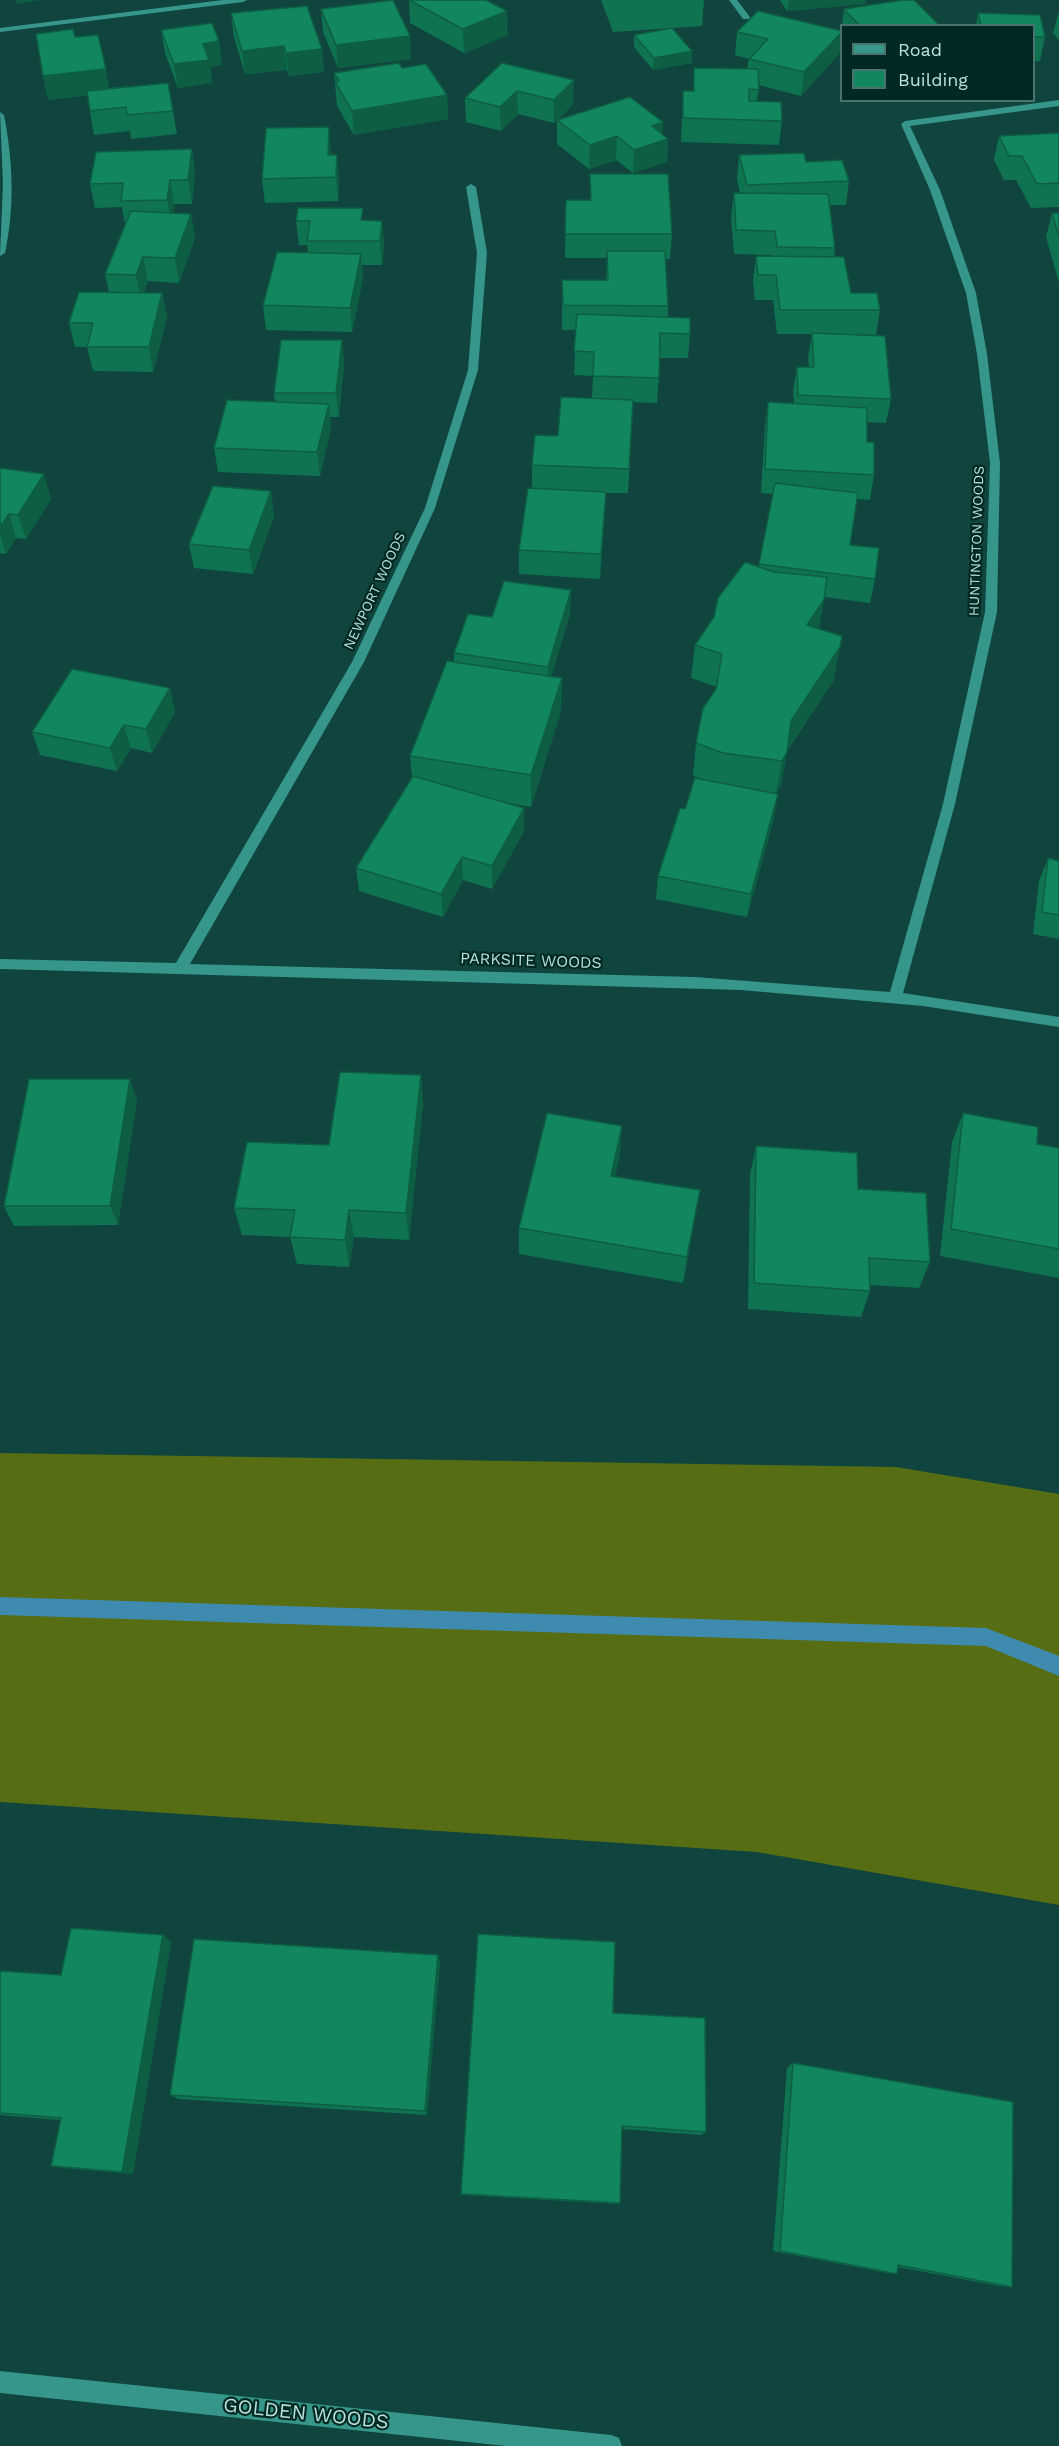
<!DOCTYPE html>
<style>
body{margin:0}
#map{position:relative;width:1059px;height:2446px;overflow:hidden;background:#10443e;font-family:"Work Sans",sans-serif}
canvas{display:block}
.legend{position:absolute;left:840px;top:24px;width:195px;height:78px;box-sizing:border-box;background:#002924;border:2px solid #49736d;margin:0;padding:8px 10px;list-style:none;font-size:18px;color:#b7e2da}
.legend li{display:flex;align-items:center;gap:12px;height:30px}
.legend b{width:30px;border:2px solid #49736d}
</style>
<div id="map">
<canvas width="1059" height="2446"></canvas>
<ul class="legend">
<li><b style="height:8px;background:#359689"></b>Road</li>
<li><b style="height:16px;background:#12865e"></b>Building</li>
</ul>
</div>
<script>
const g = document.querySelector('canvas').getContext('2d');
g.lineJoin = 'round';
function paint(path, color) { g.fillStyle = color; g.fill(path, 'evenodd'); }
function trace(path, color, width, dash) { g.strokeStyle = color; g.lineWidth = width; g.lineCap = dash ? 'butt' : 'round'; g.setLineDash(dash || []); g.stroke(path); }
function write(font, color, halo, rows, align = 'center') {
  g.font = font + ' "Work Sans",sans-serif'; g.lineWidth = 4.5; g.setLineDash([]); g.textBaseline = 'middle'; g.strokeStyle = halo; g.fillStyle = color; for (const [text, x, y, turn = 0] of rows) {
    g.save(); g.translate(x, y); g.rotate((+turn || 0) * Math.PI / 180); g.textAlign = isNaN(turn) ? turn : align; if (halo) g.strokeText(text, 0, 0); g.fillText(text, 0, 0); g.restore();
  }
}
const forest = new Path2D(`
 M0,1453L896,1467L1059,1494V1905L757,1852L0,1802Z`);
const stream = new Path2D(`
 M0,1597L986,1628L1059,1656V1676L986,1646L0,1615Z`);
const minor = new Path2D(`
 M223,0H247L243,2L0,32V28Z
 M729,0H737L750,17L749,19H743Z
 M1059,100V106L910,126L940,190L976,293L987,354L1000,463L997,612L955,804L903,993L1059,1017V1027L923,1006L741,990L0,969V959L176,963L352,662L425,508L468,370L477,253L466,187L471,184L476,187L487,253L478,370L435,508L364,662L190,964L695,977L890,992L943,804L985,612L990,463L977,354L966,293L930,190L901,124L905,121Z
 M0,112L4,115C13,162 15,206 5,253L0,256L3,184Z
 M0,2371L611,2435L619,2438L622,2446H506L0,2393Z`);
const wall = new Path2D(`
 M409,0L508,35L464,53L410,23Z
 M601,0H704L702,26L672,28L692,51V63L653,70L634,47V35L672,28L613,32Z
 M780,0H866L865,4L787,11Z
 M321,9L411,59L338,68L323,32Z
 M844,9L940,26H842Z
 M1059,10V40L1053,33Z
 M231,13L322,49L324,72L289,76L287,70L245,74L234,37Z
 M978,13L1040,15L1045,37L1040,61H1034V26H976Z
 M161,30L219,41L222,65L210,67L212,83L178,88L165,53Z
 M842,30L839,54L801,96L759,85L757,101L782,121L779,145L681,142L683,91H693L694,68L747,69L749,59L735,55L737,32L841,31Z
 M75,37L109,88L168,83L177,134L131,139L130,131L94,135L87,95L48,100Z
 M502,63L573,104L558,120L663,122L662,134L668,139L667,162L633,173L616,160L589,169L557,144V120L554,123L518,114L501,131L466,122L465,98Z
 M402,68L447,95L448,119L354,135L337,106L334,73Z
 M1059,133V207L1031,208L1016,180H1004L994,160L999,136Z
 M192,149L195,173L192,204H174L173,213L191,214L195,238L179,283L148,281L144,293H162L167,317L153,372L93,371L87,347H75L69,323L109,292L105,274L125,224L122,207L95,208L90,184Z
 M331,151V155H337L339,178L338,201L265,203L262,179Z
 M739,155L806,162L849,181L846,205H830L835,248L834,257L851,293L880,310L876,335L843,334L891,399L886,423L867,422V442L874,475L870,500L857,499L850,545L875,579L870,603L824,597L819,629L834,680L787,751L781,785L776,793L759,791L774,818L747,917L656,899L658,876L685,809L705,780L693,776L696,743L717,687L691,678L695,645L759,567L773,494L761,493L765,427L768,402L794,404L793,391L797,367H809L808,358L812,334H777L773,300H755L753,280L756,256H772V255L734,254L731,217L734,193H740L737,179Z
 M590,174L672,234L670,259H665L668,306V317L690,334L688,358H660L657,403L633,402L628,493H606L600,579L519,574V550L532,488V465L592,398L593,376L574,375L576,330H562V280H606L607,258H565L566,200H590Z
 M1052,213H1059V283L1046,237Z
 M296,221H382L384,245L382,265H362L363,278L352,332L266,330L263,305L308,253L307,245H299Z
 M342,340L344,364L339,417H330L331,428L320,476L218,472L214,448L275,402L274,393Z
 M0,468L51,499L26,539L16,538L6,554L0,553Z
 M271,491L274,516L253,574L194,568L189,544Z
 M571,590L570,614L551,677L562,678L561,711L531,807L509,803L524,808V831L492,889L463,880L443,917L359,891L356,868L412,777L410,756L454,662V653L492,617Z
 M170,688L175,712L152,753L131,748L117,771L40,755L32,732Z
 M1048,858L1059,861V939L1033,934L1039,881Z
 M421,1075L423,1104L409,1240L354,1237L349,1267L297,1264L290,1237L242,1235L234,1208L329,1145Z
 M137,1100L118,1225L14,1226L4,1206Z
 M963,1113L1037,1144L1059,1148V1278L940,1256L952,1142Z
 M756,1146L858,1189L930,1262L919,1288L870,1285V1291L861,1317L748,1309L750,1174Z
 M620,1154L615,1176L700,1190L683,1283L519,1254V1228Z
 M163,1935L171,1942L133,2174L64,2168L51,2166L60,2120L0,2115V1971L61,1975Z
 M438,1955L440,1962L427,2115L179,2099L170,2095Z
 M613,2013L706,2132L701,2135L622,2129L620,2203L618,2204L463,2195L461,2194Z
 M793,2063L1012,2287L999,2286L898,2267L897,2274L887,2273L773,2251L787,2068Z`);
const shadedWall = new Path2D(`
 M15,0H41L16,4Z
 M789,0H866L865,4L787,11Z
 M507,11L508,35L464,53L463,29Z
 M842,32L839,54L801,96L804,72Z
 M410,36L411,59L338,68L336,45Z
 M219,41L222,65L210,67L212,83L178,88L174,64L203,44Z
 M284,46L287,70L245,74L242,51Z
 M322,49L324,72L289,76L286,53Z
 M692,51V63L653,70L654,58Z
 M106,69L110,93L48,100L43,76Z
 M574,80L573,104L554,123V100Z
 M517,91L518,114L501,131L500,107Z
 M447,95L448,119L354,135L352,111Z
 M663,122L662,141L668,139L667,162L633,173L634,150L652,126Z
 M329,127L331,151L330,179L328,155Z
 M617,136L616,160L589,169L590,145Z
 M192,149L195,173L192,204L188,180Z
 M337,155L339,178L338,201L336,177Z
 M170,180L174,204L172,224L167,200Z
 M191,214L195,238L179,283L175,258Z
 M382,221L384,245L382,265L380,241Z
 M361,254L363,278L352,332L350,308Z
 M143,257L148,281L141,300L136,275Z
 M162,293L167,317L153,372L149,347Z
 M342,340L344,364L339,417L336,393Z
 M329,404L331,428L320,476L317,452Z
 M44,474L51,499L26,539L18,515Z
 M271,491L274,516L253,574L249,550Z
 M606,492L605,516L600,579L601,554Z
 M9,514L16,538L6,554L0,534V527Z
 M571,590L570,614L547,691L548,667Z
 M824,600L818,634L807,625Z
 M840,647L834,680L785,753L791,721Z
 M562,678L561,711L531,807V775Z
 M170,688L175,712L152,753L146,729Z
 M124,725L131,748L117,771L110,748Z
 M787,752L781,785L776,793L782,761Z
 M778,794L774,818L747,917L751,894Z
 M524,808V831L492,889V866Z
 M462,857L463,880L443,917L441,894Z
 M421,1075L423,1104L409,1240L406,1213Z
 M130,1079L137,1100L118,1225L110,1206Z
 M622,1126L620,1154L609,1203L611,1176Z
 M700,1190L695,1218L683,1283L687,1257Z
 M349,1210L354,1237L349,1267L345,1240Z
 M163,1935L171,1942L133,2174L122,2172Z
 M438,1955L440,1962L427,2115L425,2111Z`);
const building = new Path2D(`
 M393,0L410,36L336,45L321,9Z
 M409,0H486L507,11L463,29Z
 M903,0H914L940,26H860L844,9Z
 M307,6L322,49L286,53L284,46L242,51L231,13Z
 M758,11L842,31V32L804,72L749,59L768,39L737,32Z
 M978,13L1040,15L1045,37H1034V26H981Z
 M212,23L219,41L203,44L209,60L174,64L161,30Z
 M672,28L692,51L654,58L634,35Z
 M73,29L75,37L98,35L106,69L43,76L36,34Z
 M399,63L402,68L426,64L447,95L352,111L335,82L339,81L334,73Z
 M502,63L574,80L554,100L517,91L500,107L465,98Z
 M694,68L758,69L759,90L749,89V101L781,102L782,121L683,118V91H694Z
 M168,83L173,111L127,115L126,107L90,111L87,91Z
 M630,97L663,122L652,126L668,139L634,150L617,136L590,145L557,120Z
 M329,127L328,155H337L336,177L262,179L266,128Z
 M1059,133V183L1037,184L1022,156H1009L999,136Z
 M192,149L188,180H170L167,200L121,201L123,183L90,184L96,152Z
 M804,153L806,162L842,160L849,181L747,185L739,155Z
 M590,174H668L672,234H565L566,200H591Z
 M734,193L828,194L835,248L777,247L775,231L736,230Z
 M298,208H363L361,220L382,221L380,241H307L310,221H296Z
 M131,211L191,214L175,258L143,257L136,275L105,274Z
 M1052,213H1059V237Z
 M607,251H665L668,306L563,305L562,280H608Z
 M277,252L361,254L350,308L263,305Z
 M756,256L844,257L851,293H877L880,310H780L776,275H758Z
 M79,292L162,293L149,347H87L93,323H69Z
 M577,314L690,318V334L660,333L659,378L593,376L594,352L574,351Z
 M812,333L885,336L891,399L798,395L797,367H814Z
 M281,340H342L336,393H274Z
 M561,397L633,400L629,469L532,465L535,435L558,436Z
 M227,400L329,404L317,452L214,448Z
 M768,402L867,408V442H874V475L765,469Z
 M0,468L44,474L18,515L9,514L0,527Z
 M775,483L858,493L850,545L879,548L875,579L759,564Z
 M213,486L271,491L249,550L189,544Z
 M528,488L606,492L601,554L519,550Z
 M745,562L774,572L827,577L824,600L807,625L842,636L840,647L791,721L787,752L782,761L723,753L696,743L703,708L716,689L722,654L695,645L714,617L718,598Z
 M504,581L571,590L548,667L454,653L468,614L492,617Z
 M447,661L562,678L531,775L410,756Z
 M72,669L170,688L146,729L124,725L110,748L32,732Z
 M413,776L524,808L492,866L462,857L441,894L356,868Z
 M695,778L778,794L751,894L658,876L680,808L685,809Z
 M1048,858L1059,861V915L1042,912Z
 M340,1072L421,1075L406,1213L349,1210L345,1240L290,1237L295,1210L234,1208L247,1142L329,1145Z
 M29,1079H130L110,1206H4Z
 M547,1113L622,1126L611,1176L700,1190L687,1257L519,1228Z
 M963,1113L1038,1127L1037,1144L1059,1148V1249L951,1229Z
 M756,1146L857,1153L858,1189L926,1193L930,1262L869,1258L870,1291L754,1283Z
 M71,1928L163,1935L122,2172L51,2166L61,2118L0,2113V1971L61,1975Z
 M478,1934L615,1942L613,2013L705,2018L706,2132L622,2126L620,2203L461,2194Z
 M194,1939L438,1955L425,2111L170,2095Z
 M793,2063L1013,2102L1012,2287L898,2265L897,2274L780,2251Z`);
const farStreetnames = [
 ["HUNTINGTON WOODS",977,541,-88],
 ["NEWPORT WOODS",375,591,-65]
];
const streetNames = [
 ["PARKSITE WOODS",531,961,2]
];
const nearStreetnames = [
 ["GOLDEN WOODS",306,2414,6]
];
paint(forest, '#576d13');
paint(stream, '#3f8baf');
paint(minor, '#359689');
paint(wall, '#0f7351');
paint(shadedWall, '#0d5e42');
paint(building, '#12865e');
trace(building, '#0d5e42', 1.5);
write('14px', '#b7e2da', '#002924', farStreetnames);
write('16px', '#b7e2da', '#002924', streetNames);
write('20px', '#b7e2da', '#002924', nearStreetnames);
</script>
